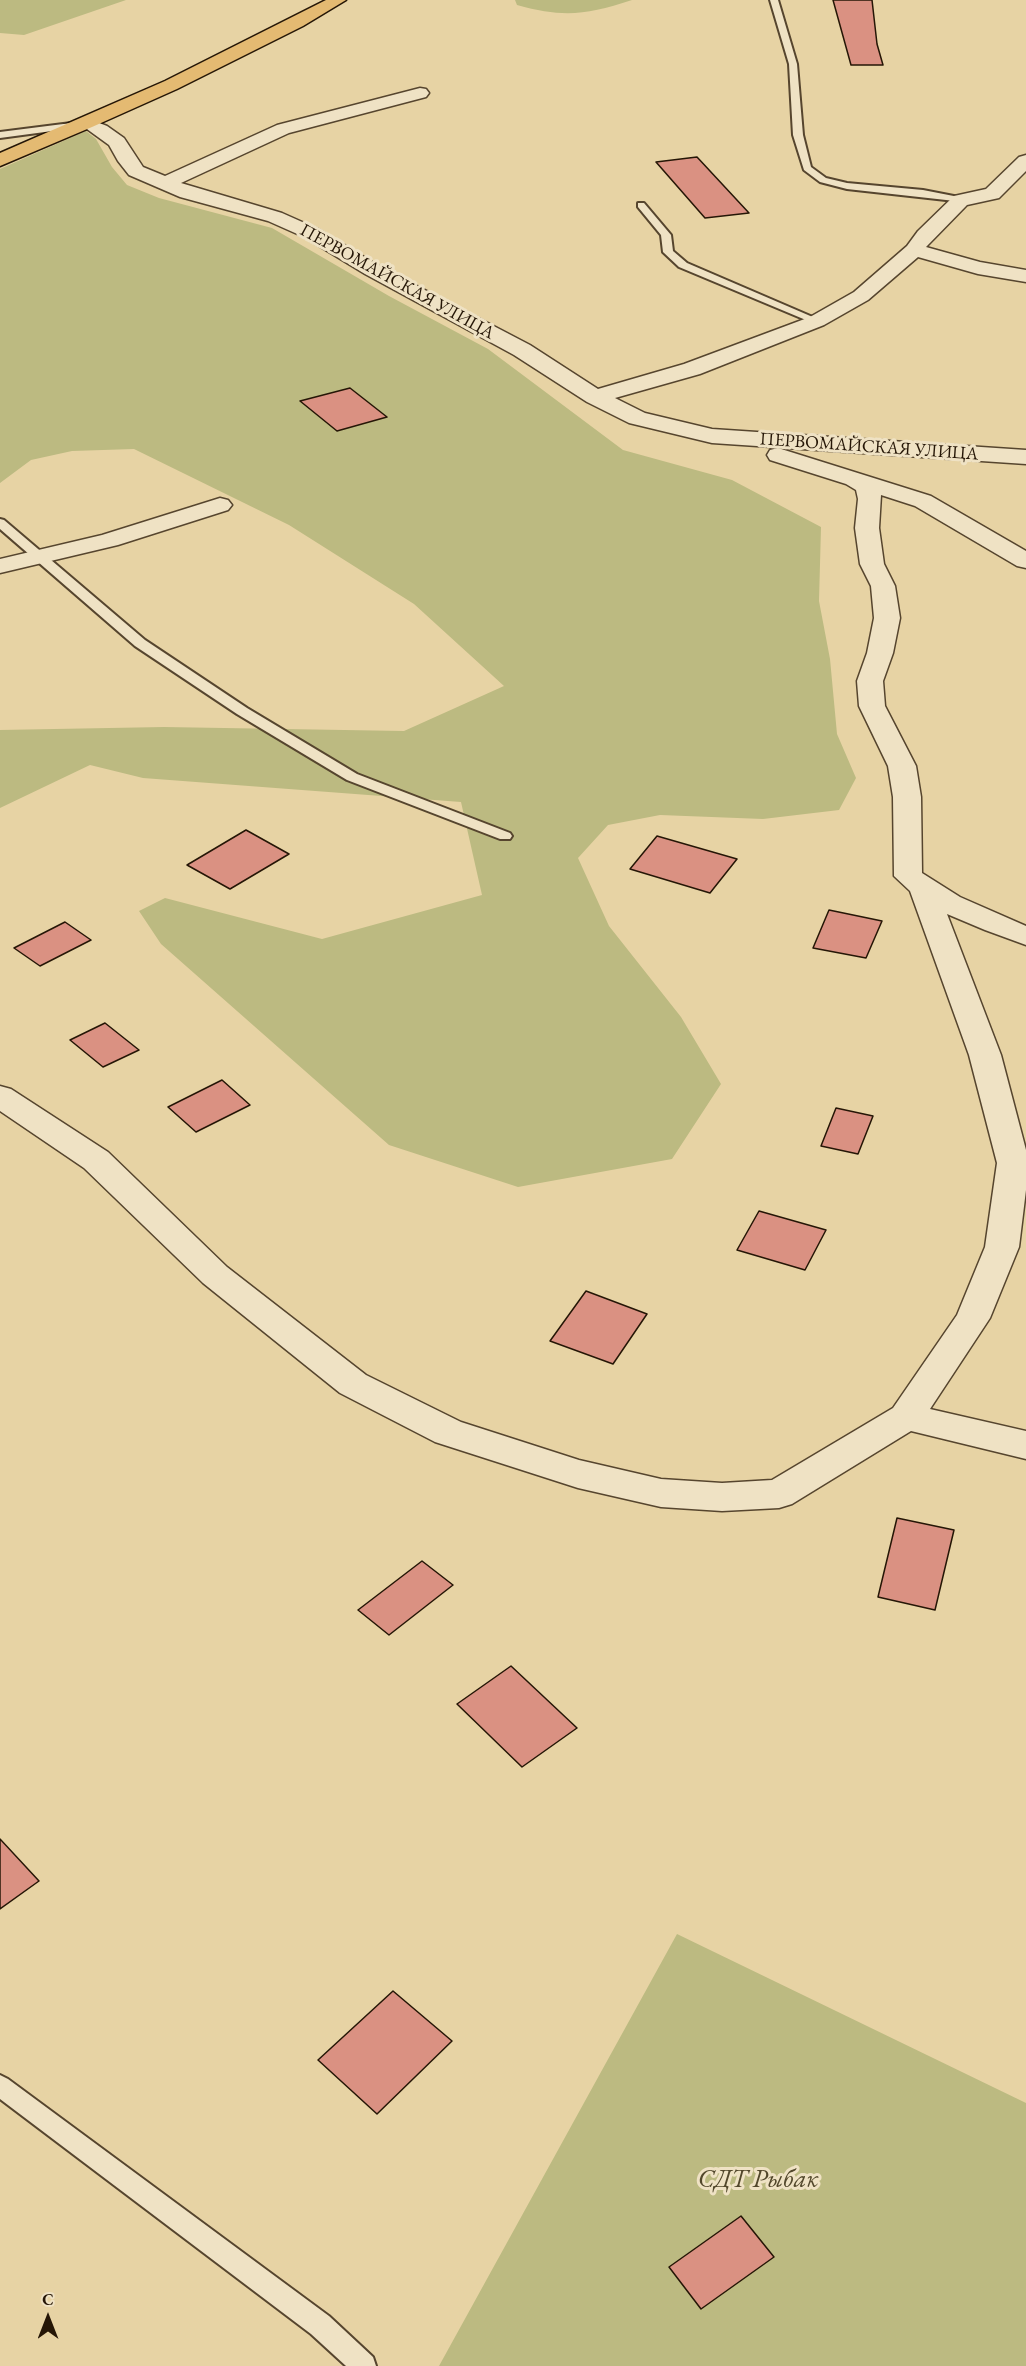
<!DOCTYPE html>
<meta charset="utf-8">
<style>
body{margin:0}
#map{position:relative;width:1026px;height:2366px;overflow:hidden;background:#e7d3a4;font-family:"EB Garamond",serif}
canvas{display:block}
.north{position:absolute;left:18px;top:2288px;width:60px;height:60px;-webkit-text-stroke:4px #efe2c4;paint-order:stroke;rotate:0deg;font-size:16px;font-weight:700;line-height:24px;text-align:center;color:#251606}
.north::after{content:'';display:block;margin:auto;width:21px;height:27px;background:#251606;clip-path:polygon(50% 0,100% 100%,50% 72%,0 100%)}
</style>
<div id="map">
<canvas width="1026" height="2366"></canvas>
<div class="north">С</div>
</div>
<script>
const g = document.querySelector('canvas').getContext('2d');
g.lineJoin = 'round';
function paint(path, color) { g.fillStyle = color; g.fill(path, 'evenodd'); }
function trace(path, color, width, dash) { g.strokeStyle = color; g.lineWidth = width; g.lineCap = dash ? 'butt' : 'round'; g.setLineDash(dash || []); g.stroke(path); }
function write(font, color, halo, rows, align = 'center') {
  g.font = font + ' "EB Garamond",serif'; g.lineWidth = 6; g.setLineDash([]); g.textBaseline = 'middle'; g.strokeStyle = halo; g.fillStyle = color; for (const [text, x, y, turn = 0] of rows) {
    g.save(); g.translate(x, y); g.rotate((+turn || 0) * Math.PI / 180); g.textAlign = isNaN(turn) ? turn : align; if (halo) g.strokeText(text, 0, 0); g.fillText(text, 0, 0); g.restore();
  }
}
const green = new Path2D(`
 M0,0H126L24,35L0,33Z
 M515,0H632C586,15 564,18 517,5Z
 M86,131L96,139L112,167L127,185L159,198L272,228L389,296L488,349L623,450L732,480L821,527L819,601L830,659L837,734L856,778L839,810L763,819L660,815L608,825L578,858L609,926L681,1017L721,1084L672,1159L518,1187L389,1145L161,944L139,911L165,898L322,939L482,895L461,802L143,778L90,765L0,808V730L164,727L404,731L504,686L414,604L289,525L134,449L72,451L31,460L0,483V169Z
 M677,1934L1026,2103V2366H439Z`);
const building = new Path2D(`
 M833,0H872L877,44L883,65H851Z
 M697,157L749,213L705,218L656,162Z
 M350,388L387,417L337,431L300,401Z
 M246,830L289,854L230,889L187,865Z
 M657,836L737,859L710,893L630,869Z
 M829,910L882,921L866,958L813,948Z
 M65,922L91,940L40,966L14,948Z
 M105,1023L139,1050L103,1067L70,1040Z
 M222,1080L250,1105L196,1132L168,1107Z
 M836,1108L873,1116L858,1154L821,1146Z
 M759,1211L826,1230L805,1270L737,1250Z
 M586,1291L647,1314L613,1364L550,1341Z
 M897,1518L954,1530L935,1610L878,1597Z
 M422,1561L453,1585L389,1635L358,1610Z
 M511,1666L577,1728L522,1767L457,1704Z
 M0,1839L39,1881L0,1909Z
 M393,1991L452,2041L377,2114L318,2060Z
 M741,2216L774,2257L701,2309L669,2267Z`);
const lane = new Path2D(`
 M770,0H778L797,64L803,135L811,167L826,178L847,183L923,190L964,198V202L847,189L820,182L804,170L793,135L789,64Z
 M79,122L82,123V127L0,138V132Z
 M638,203H644L671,235L673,251L687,263L822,321L813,323L679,267L663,252L661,235L638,207Z
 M0,519L4,520L145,640L247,708L357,774L510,833L512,836L510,839H500L347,780L237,714L135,646L0,529Z
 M0,2075L8,2079L329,2316L373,2357L376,2366H346L311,2334L0,2099Z`);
const street = new Path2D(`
 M420,88L426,89L429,93L426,97L289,133L181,183L282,213L318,229L379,266L530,345L598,389L684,364L810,317L854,292L907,246L918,231L954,196L986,189L1019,157L1026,155V171L999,198L967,205L926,247L980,262L1026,270V282L978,274L918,257L868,300L824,325L700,374L615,398L645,413L712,429L1026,450V464L712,443L629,423L587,402L514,355L365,274L304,237L268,221L180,197L129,175L118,161L109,145L80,124L83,120L89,119L107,126L124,138L143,167L165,176L277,125Z
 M778,448L931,496L1026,551V568L1017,566L915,506L881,495L879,528L884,564L895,586L900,618L893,653L883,681L885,706L916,766L921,797L922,873L960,897L1026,926V945L985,930L947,914L1001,1055L1026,1150V1190L1019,1247L990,1318L930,1409L1026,1431V1459L911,1431L792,1504L779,1508L722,1511L661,1507L578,1488L435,1442L340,1393L203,1283L84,1168L0,1111V1086L11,1089L108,1152L227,1267L366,1375L461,1422L579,1460L661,1479L722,1483L772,1480L893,1408L957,1315L985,1247L997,1163L969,1055L910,891L894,876L893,797L888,766L859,706L857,681L867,653L874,618L871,586L860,564L855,528L858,499L856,490L846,484L770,460L767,455L770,450Z
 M220,498L228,500L232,505L228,510L118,545L0,573V559L102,535Z`);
const primary = new Path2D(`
 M326,0H346L303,26L177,89L92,127L0,166V153L165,81Z`);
const farStreetnames = [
 ["ПЕРВОМАЙСКАЯ УЛИЦА",397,282,29],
 ["ПЕРВОМАЙСКАЯ УЛИЦА",869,447,4]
];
const nearParknames = [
 ["СДТ Рыбак",758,2180]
];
paint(green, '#bcba81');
paint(building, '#da9182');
trace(building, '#251606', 1.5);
trace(lane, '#56452e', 4);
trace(street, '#56452e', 3);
trace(primary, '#251606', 3);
paint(lane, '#efe2c4');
paint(street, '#efe2c4');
paint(primary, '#e4ba72');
write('18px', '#251606', '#efe2c4', farStreetnames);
write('italic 26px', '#52472b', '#efe2c4', nearParknames);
</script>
